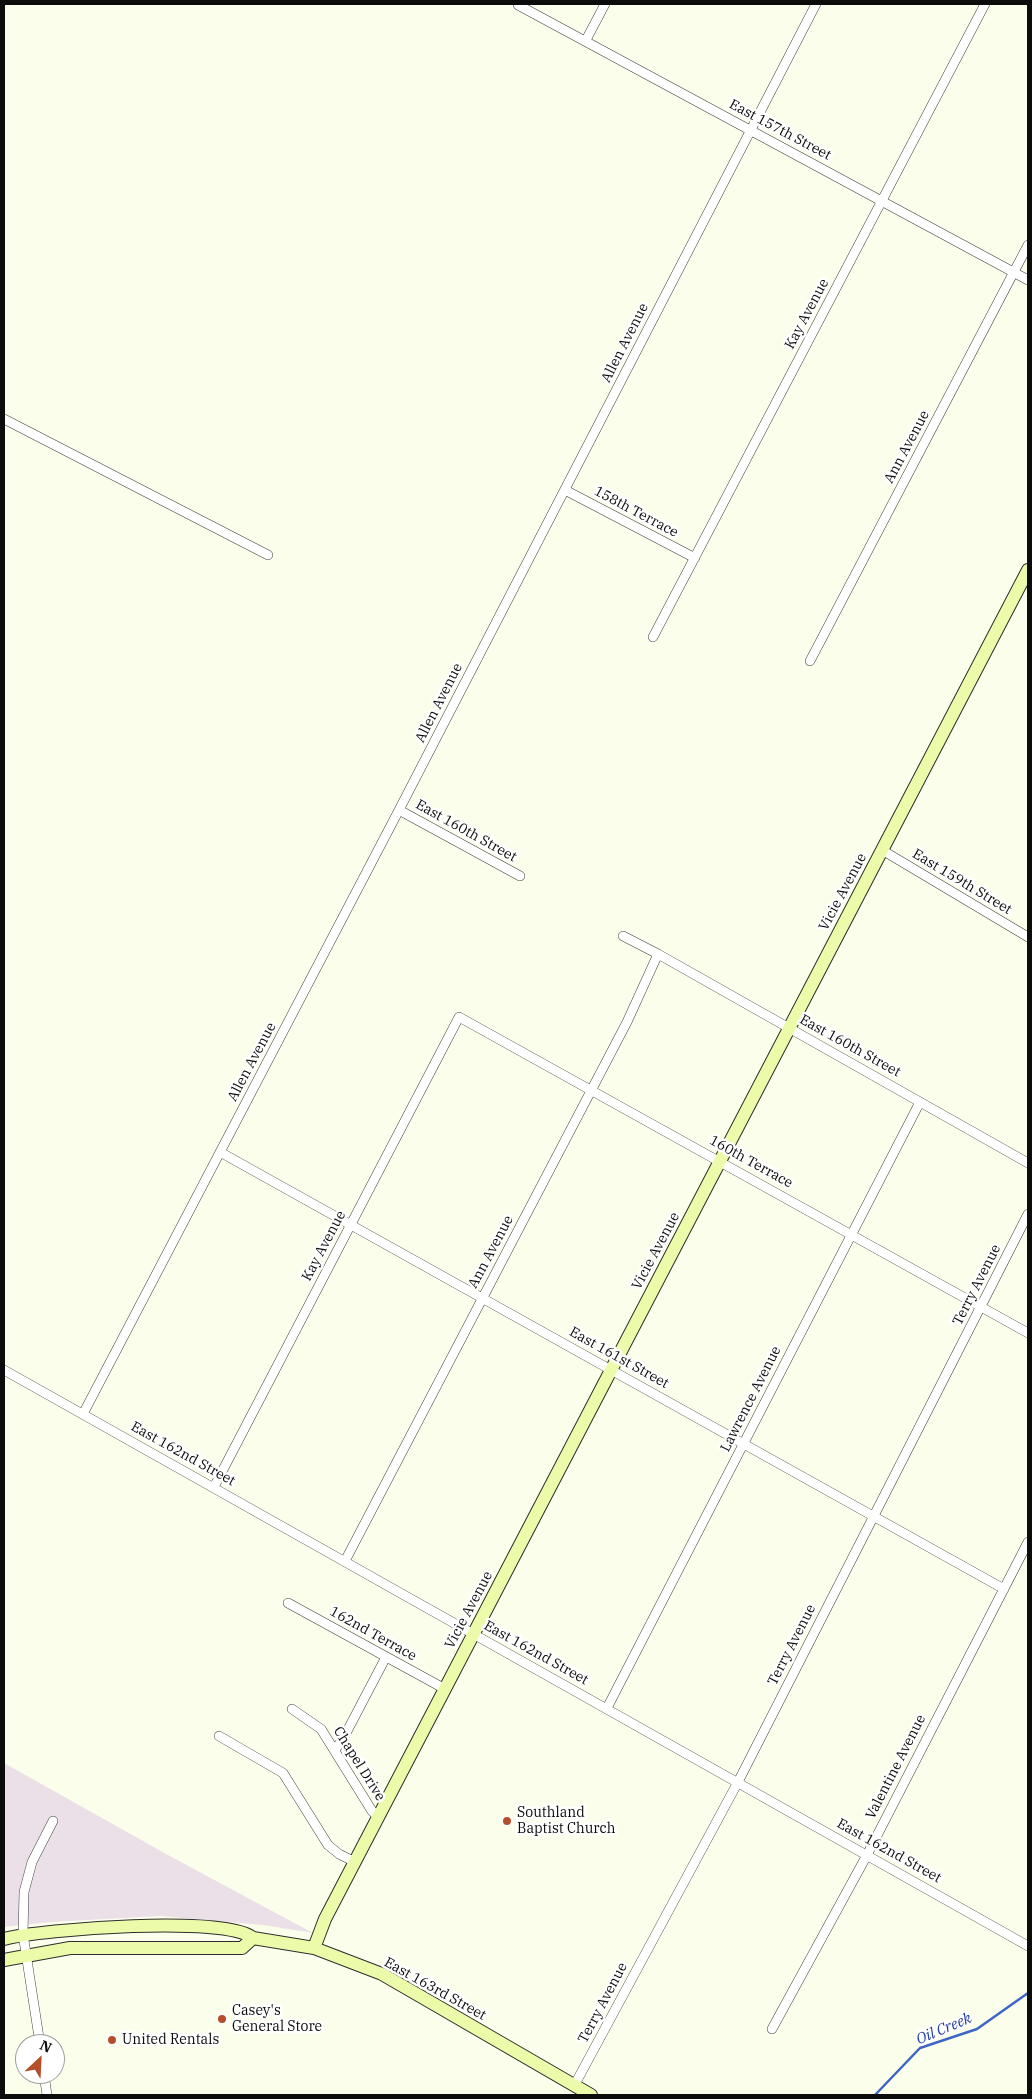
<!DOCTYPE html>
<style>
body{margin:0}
#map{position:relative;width:1032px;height:2099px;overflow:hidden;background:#fcfeec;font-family:"IBM Plex Serif",serif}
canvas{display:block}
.frame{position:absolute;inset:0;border:5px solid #0c0c0c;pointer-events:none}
.north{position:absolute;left:15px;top:2034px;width:50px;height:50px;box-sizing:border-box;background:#fff;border:1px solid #9e9e9e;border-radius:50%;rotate:25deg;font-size:14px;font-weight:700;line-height:20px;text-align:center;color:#0c0c0c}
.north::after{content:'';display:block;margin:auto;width:18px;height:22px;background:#b54f2b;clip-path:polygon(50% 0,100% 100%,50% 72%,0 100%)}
</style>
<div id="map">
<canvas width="1032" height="2099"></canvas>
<div class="frame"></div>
<div class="north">N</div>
</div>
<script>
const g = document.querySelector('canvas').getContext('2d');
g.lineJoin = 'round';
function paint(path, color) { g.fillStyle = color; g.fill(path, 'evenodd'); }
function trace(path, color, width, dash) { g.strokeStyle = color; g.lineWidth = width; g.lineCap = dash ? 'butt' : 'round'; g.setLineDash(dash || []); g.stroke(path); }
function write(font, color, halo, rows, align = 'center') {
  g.font = font + ' "IBM Plex Serif",serif'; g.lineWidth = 5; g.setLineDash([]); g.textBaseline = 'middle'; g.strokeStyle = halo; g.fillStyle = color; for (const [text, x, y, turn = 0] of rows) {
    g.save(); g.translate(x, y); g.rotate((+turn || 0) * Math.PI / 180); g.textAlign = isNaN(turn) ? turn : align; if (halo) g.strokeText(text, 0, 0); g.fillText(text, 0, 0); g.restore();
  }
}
const industrial = new Path2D(`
 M4,1763L168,1855L313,1933L263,1925L160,1916L52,1922L4,1927Z`);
const stream = new Path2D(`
 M875,2095L920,2048L977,2029L1028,1993`);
const street = new Path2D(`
 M518,5L1028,280
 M586,40L605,4
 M4,419L268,555
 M565,490L695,558
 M653,637L985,4
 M810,661L1028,245
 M399,810L520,876
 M882,850L1028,937
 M623,936L658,954L1028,1163
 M220,1152L1004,1589
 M4,1370L1028,1946
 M83,1414L399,810L816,4
 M214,1487L459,1017L1028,1333
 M345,1561L627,1022L658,954
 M288,1603L445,1689
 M607,1708L920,1102
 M292,1709L321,1729L372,1811L378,1817
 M219,1736L283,1773L328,1845L339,1854L355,1862
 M335,1750L344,1737L386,1657
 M772,2029L867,1855L1028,1542
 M40,2044L23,1934L24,1892L32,1862L53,1821
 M44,2074L47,2095
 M574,2086L738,1782L1028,1214`);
const secondary = new Path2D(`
 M4,1939C42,1929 226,1915 253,1938L314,1948L382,1974L591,2095
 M314,1948L325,1919L1028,570
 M4,1960L70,1948H242L253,1938`);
const markers = [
 [507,1821,5,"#b54f2b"],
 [222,2019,5,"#b54f2b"],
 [112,2040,5,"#b54f2b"]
];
const streetNames = [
 ["East 157th Street",780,130,28],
 ["Kay Avenue",807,314,-62],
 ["Allen Avenue",625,343,-63],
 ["Ann Avenue",907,447,-62],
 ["158th Terrace",636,512,28],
 ["Allen Avenue",439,703,-63],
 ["East 160th Street",466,831,29],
 ["East 159th Street",962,882,31],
 ["Vicie Avenue",843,892,-62],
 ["East 160th Street",850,1046,29],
 ["Allen Avenue",252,1062,-62],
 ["160th Terrace",751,1162,29],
 ["Kay Avenue",324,1246,-62],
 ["Vicie Avenue",656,1251,-62],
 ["Ann Avenue",491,1252,-62],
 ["Terry Avenue",977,1285,-63],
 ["East 161st Street",619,1358,29],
 ["Lawrence Avenue",751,1399,-63],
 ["East 162nd Street",183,1454,29],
 ["Vicie Avenue",469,1610,-62],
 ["162nd Terrace",373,1634,29],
 ["Terry Avenue",792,1645,-63],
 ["East 162nd Street",536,1653,29],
 ["Chapel Drive",359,1764,58],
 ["Valentine Avenue",896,1767,-63],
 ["East 162nd Street",889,1851,29],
 ["East 163rd Street",435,1989,29],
 ["Terry Avenue",603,2003,-62]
];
const poiNames = [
 ["Southland",517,1813],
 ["Baptist Church",517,1829],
 ["Casey's",232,2011],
 ["General Store",232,2027],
 ["United Rentals",122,2040]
];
const waterNames = [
 ["Oil Creek",944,2029,-23]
];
paint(industrial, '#ebe0e8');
trace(stream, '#3d65c6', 2.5);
trace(street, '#3f3f3f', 10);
trace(secondary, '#2e2e2e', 14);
trace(street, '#fff', 9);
trace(secondary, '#ebfbaa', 12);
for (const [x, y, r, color] of markers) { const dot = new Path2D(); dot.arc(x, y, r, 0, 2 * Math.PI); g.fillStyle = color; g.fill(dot); trace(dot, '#fff', 2); }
write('14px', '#0c0c0c', '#fff', streetNames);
write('14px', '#0c0c0c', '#fff', poiNames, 'left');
write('italic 15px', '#1c3b97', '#fff', waterNames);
</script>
